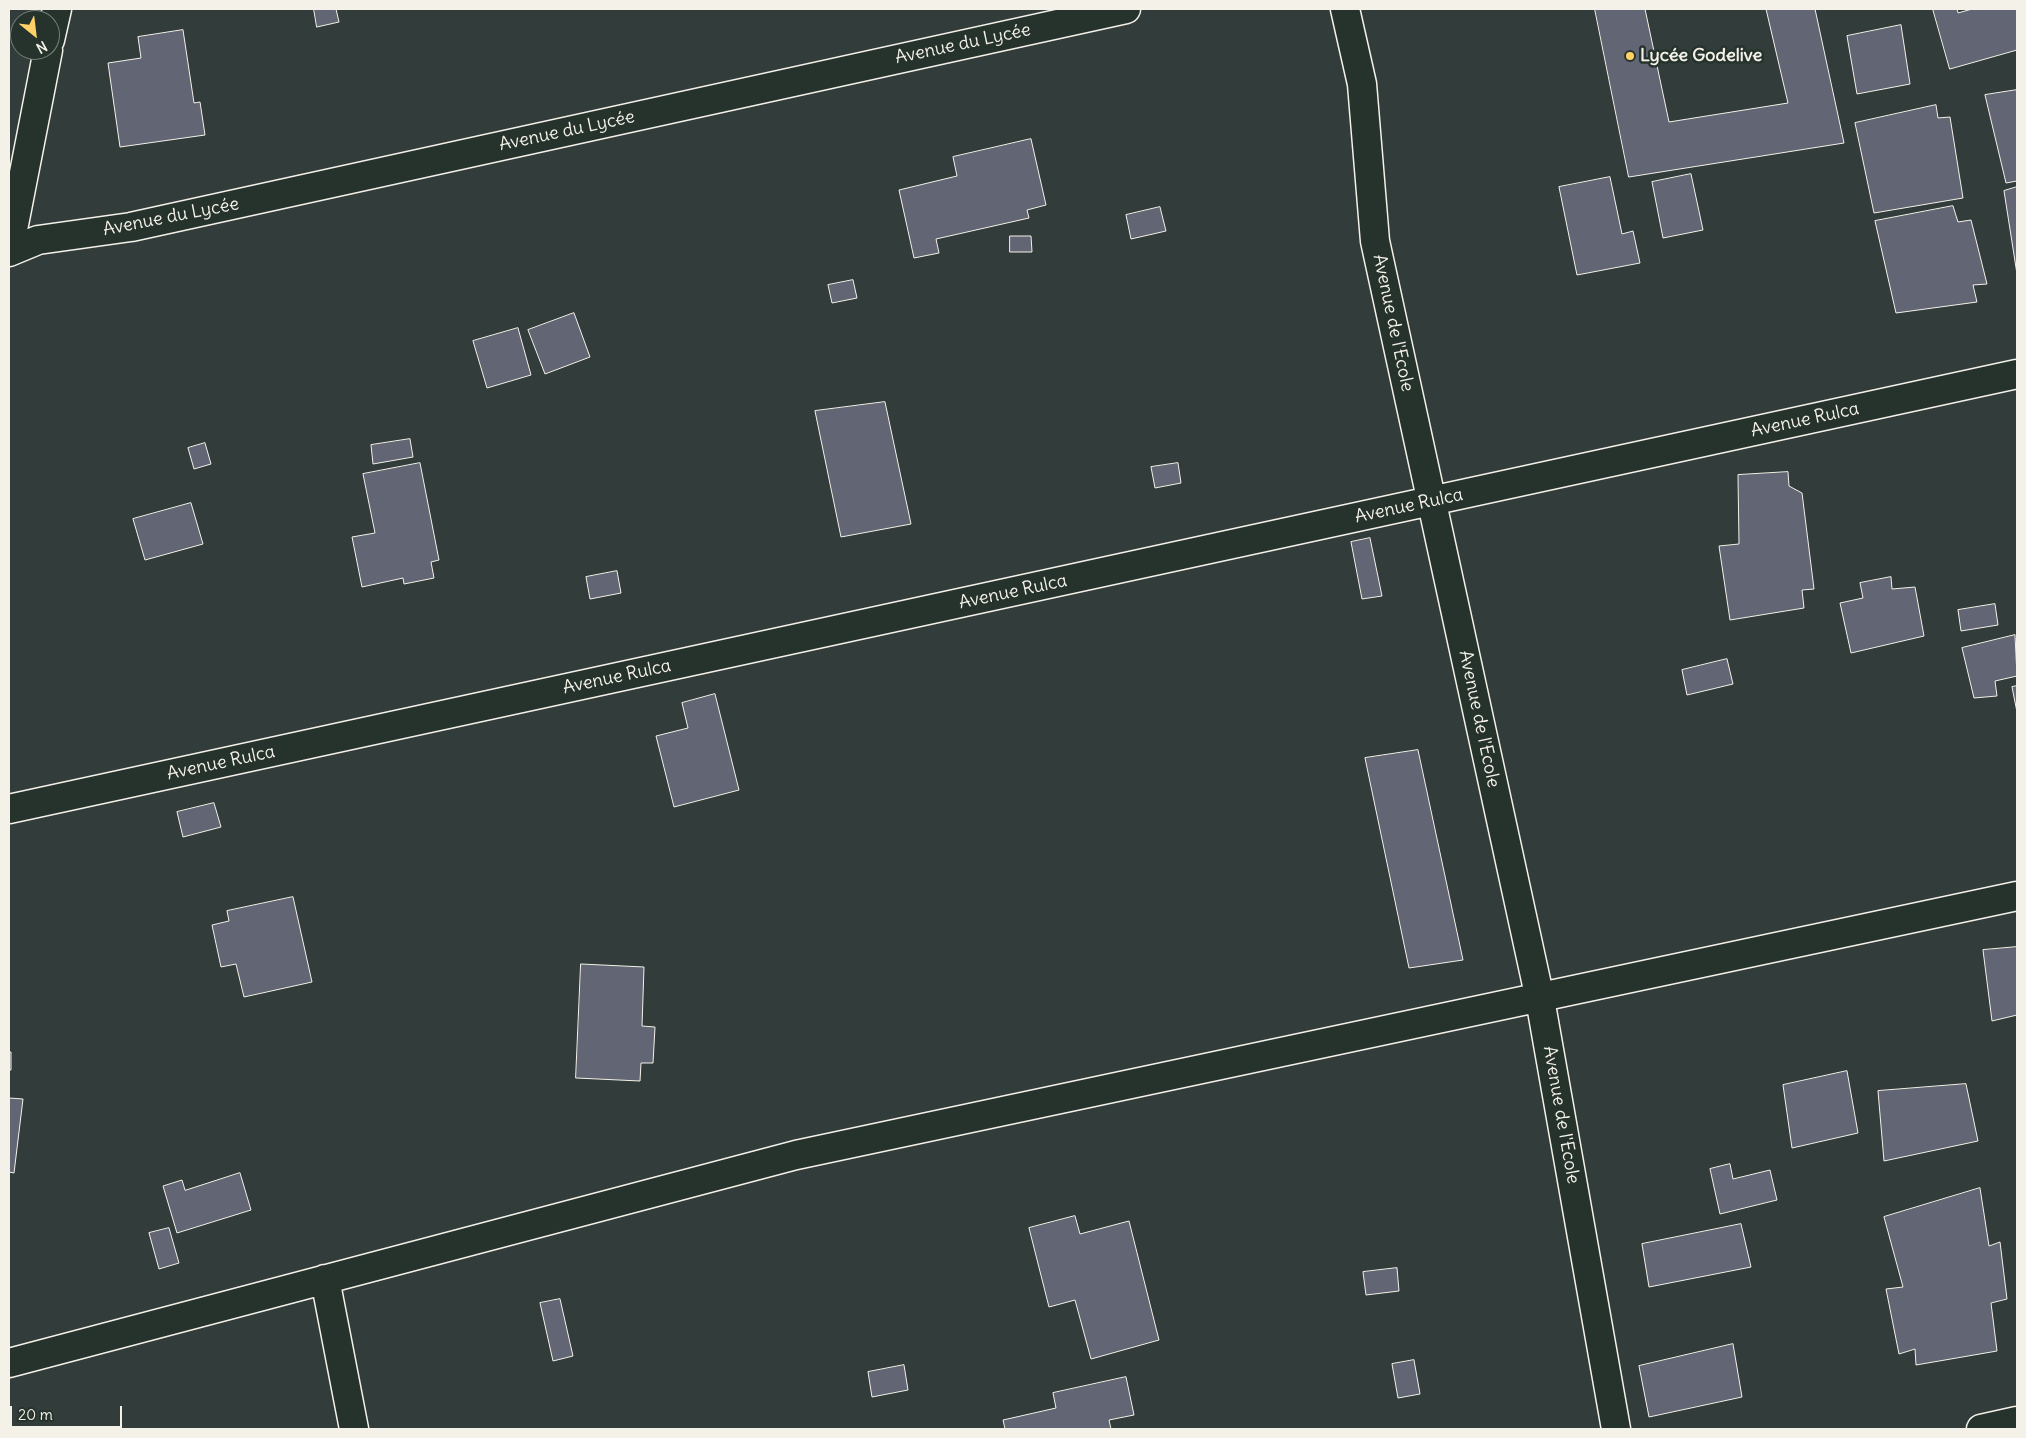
<!DOCTYPE html>
<meta charset="utf-8">
<style>
body{margin:0}
#map{position:relative;width:2026px;height:1438px;overflow:hidden;background:#323d3b;font-family:Delius,sans-serif}
canvas{display:block}
.frame{position:absolute;inset:0;border:10px solid #f4f1e8;pointer-events:none}
.north{position:absolute;left:10px;top:10px;width:50px;height:50px;box-sizing:border-box;background:#26332d;border:1px solid #787f78;border-radius:50%;rotate:151deg;font-size:14px;font-weight:700;line-height:20px;text-align:center;color:#f4f1e8}
.north::after{content:'';display:block;margin:auto;width:18px;height:22px;background:#ffd166;clip-path:polygon(50% 0,100% 100%,50% 72%,0 100%)}
.scale{position:absolute;left:10px;top:1406px;width:112px;height:22px;box-sizing:border-box;border:2px solid #f4f1e8;border-top:0;padding-left:6px;font-size:15px;line-height:18px;white-space:nowrap;color:#f4f1e8;-webkit-text-stroke:4px #26332d;paint-order:stroke}
</style>
<div id="map">
<canvas width="2026" height="1438"></canvas>
<div class="frame"></div>
<div class="north">N</div>
<div class="scale">20 m</div>
</div>
<script>
const g = document.querySelector('canvas').getContext('2d');
g.lineJoin = 'round';
function paint(path, color) { g.fillStyle = color; g.fill(path, 'evenodd'); }
function trace(path, color, width, dash) { g.strokeStyle = color; g.lineWidth = width; g.lineCap = dash ? 'butt' : 'round'; g.setLineDash(dash || []); g.stroke(path); }
function write(font, color, halo, rows, align = 'center') {
  g.font = font + ' Delius,sans-serif'; g.lineWidth = 5; g.setLineDash([]); g.textBaseline = 'middle'; g.strokeStyle = halo; g.fillStyle = color; for (const [text, x, y, turn = 0] of rows) {
    g.save(); g.translate(x, y); g.rotate((+turn || 0) * Math.PI / 180); g.textAlign = isNaN(turn) ? turn : align; if (halo) g.strokeText(text, 0, 0); g.fillText(text, 0, 0); g.restore();
  }
}
const building = new Path2D(`
 M314,9H336L339,22L317,27Z
 M1595,9H1645L1669,122L1788,103L1766,9H1815L1844,143L1629,177Z
 M1933,9H1957L1958,13L1972,9H2017V50L1950,69Z
 M1901,25L1910,84L1857,94L1847,36Z
 M183,30L194,103L200,102L205,135L120,147L108,63L141,58L138,37Z
 M2017,90V181L2006,183L1985,95Z
 M1936,105L1938,118L1950,117L1963,198L1874,213L1855,123Z
 M1031,139L1046,205L1027,210L1029,218L936,239L939,253L914,258L899,190L957,176L953,157Z
 M1691,174L1703,230L1663,238L1652,182Z
 M1610,177L1622,234L1633,231L1640,263L1577,275L1559,187Z
 M2017,187V274L2004,191Z
 M1953,206L1958,222L1971,220L1987,284L1973,285L1977,302L1896,313L1875,221Z
 M1160,207L1166,231L1131,239L1126,215Z
 M1010,236H1031L1032,252H1010Z
 M853,280L857,298L832,303L828,285Z
 M574,313L590,357L545,374L528,330Z
 M518,328L531,375L487,388L473,341Z
 M885,402L911,524L841,537L815,411Z
 M410,439L413,457L373,464L371,445Z
 M205,443L211,464L194,469L188,448Z
 M420,463L439,560L431,562L434,578L404,584L403,578L362,587L352,537L375,533L363,474Z
 M1178,463L1181,483L1155,488L1151,467Z
 M1788,472L1789,486L1802,493L1814,589L1802,590L1804,608L1730,620L1719,546L1739,544L1738,475Z
 M191,503L203,544L145,560L133,519Z
 M1370,538L1382,596L1362,599L1351,542Z
 M617,571L621,593L590,599L586,577Z
 M1891,577L1892,589L1915,587L1924,636L1851,653L1840,603L1863,598L1860,583Z
 M1995,604L1998,625L1961,631L1958,610Z
 M2015,635L2017,676L1995,681L1997,696L1974,698L1962,648Z
 M1727,659L1733,684L1687,695L1682,670Z
 M2017,686V712L2012,687Z
 M715,694L739,790L674,807L656,736L688,728L682,703Z
 M1418,750L1463,960L1409,968L1365,758Z
 M214,803L221,827L183,837L177,812Z
 M293,897L312,982L244,997L236,964L221,967L212,925L229,921L227,911Z
 M2017,947V1015L1992,1021L1983,950Z
 M581,964L644,967L642,1026L655,1027L653,1063H641L640,1081L576,1078Z
 M9,1052H11V1070H9Z
 M1847,1071L1858,1133L1792,1148L1783,1085Z
 M1966,1084L1978,1141L1884,1161L1878,1091Z
 M9,1098L23,1099L14,1173L9,1172Z
 M1730,1164L1733,1179L1770,1170L1777,1200L1720,1214L1710,1169Z
 M240,1173L251,1210L177,1233L163,1186L182,1180L185,1190Z
 M1980,1188L1989,1246L2000,1242L2007,1299L1991,1303L1997,1351L1916,1365L1915,1349L1899,1354L1886,1289L1903,1287L1884,1217Z
 M1075,1216L1080,1234L1129,1221L1159,1340L1091,1359L1075,1300L1049,1307L1029,1228Z
 M1741,1224L1751,1267L1649,1287L1642,1244Z
 M169,1228L179,1263L159,1269L149,1233Z
 M1397,1268L1399,1291L1366,1295L1363,1272Z
 M560,1299L573,1356L553,1361L540,1303Z
 M1733,1344L1742,1397L1649,1417L1639,1366Z
 M1414,1360L1420,1394L1398,1398L1392,1364Z
 M904,1365L908,1390L872,1397L868,1372Z
 M1126,1377L1134,1415L1109,1420L1111,1429H1005L1003,1420L1056,1408L1053,1393Z`);
const street = new Path2D(`
 M1345,9L1362,84L1375,241L1540,999L1616,1429
 M50,40L57,9
 M9,250L48,50
 M9,252L38,240L131,227L1126,9
 M9,809L2017,374
 M325,1279L354,1429
 M9,1363L796,1155L2017,896
 M1981,1429L2017,1421`);
const markers = [
 [1630,56,5,"#ffd166"]
];
const streetNames = [
 ["Avenue du Lycée",963,44,-12],
 ["Avenue du Lycée",567,131,-12],
 ["Avenue du Lycée",171,217,-11],
 ["Avenue de l'Ecole",1393,323,78],
 ["Avenue Rulca",1805,420,-12],
 ["Avenue Rulca",1409,506,-12],
 ["Avenue Rulca",1013,592,-12],
 ["Avenue Rulca",617,677,-12],
 ["Avenue de l'Ecole",1479,719,78],
 ["Avenue Rulca",221,763,-12],
 ["Avenue de l'Ecole",1561,1115,80]
];
const poiNames = [
 ["Lycée Godelive",1640,56]
];
paint(building, '#626573');
trace(building, '#f4f1e8', 1);
trace(street, '#f4f1e8', 31);
trace(street, '#26332d', 28);
for (const [x, y, r, color] of markers) { const dot = new Path2D(); dot.arc(x, y, r, 0, 2 * Math.PI); g.fillStyle = color; g.fill(dot); trace(dot, '#26332d', 2); }
write('18px', '#f4f1e8', '#26332d', streetNames);
write('bold 18px', '#f4f1e8', '#26332d', poiNames, 'left');
</script>
